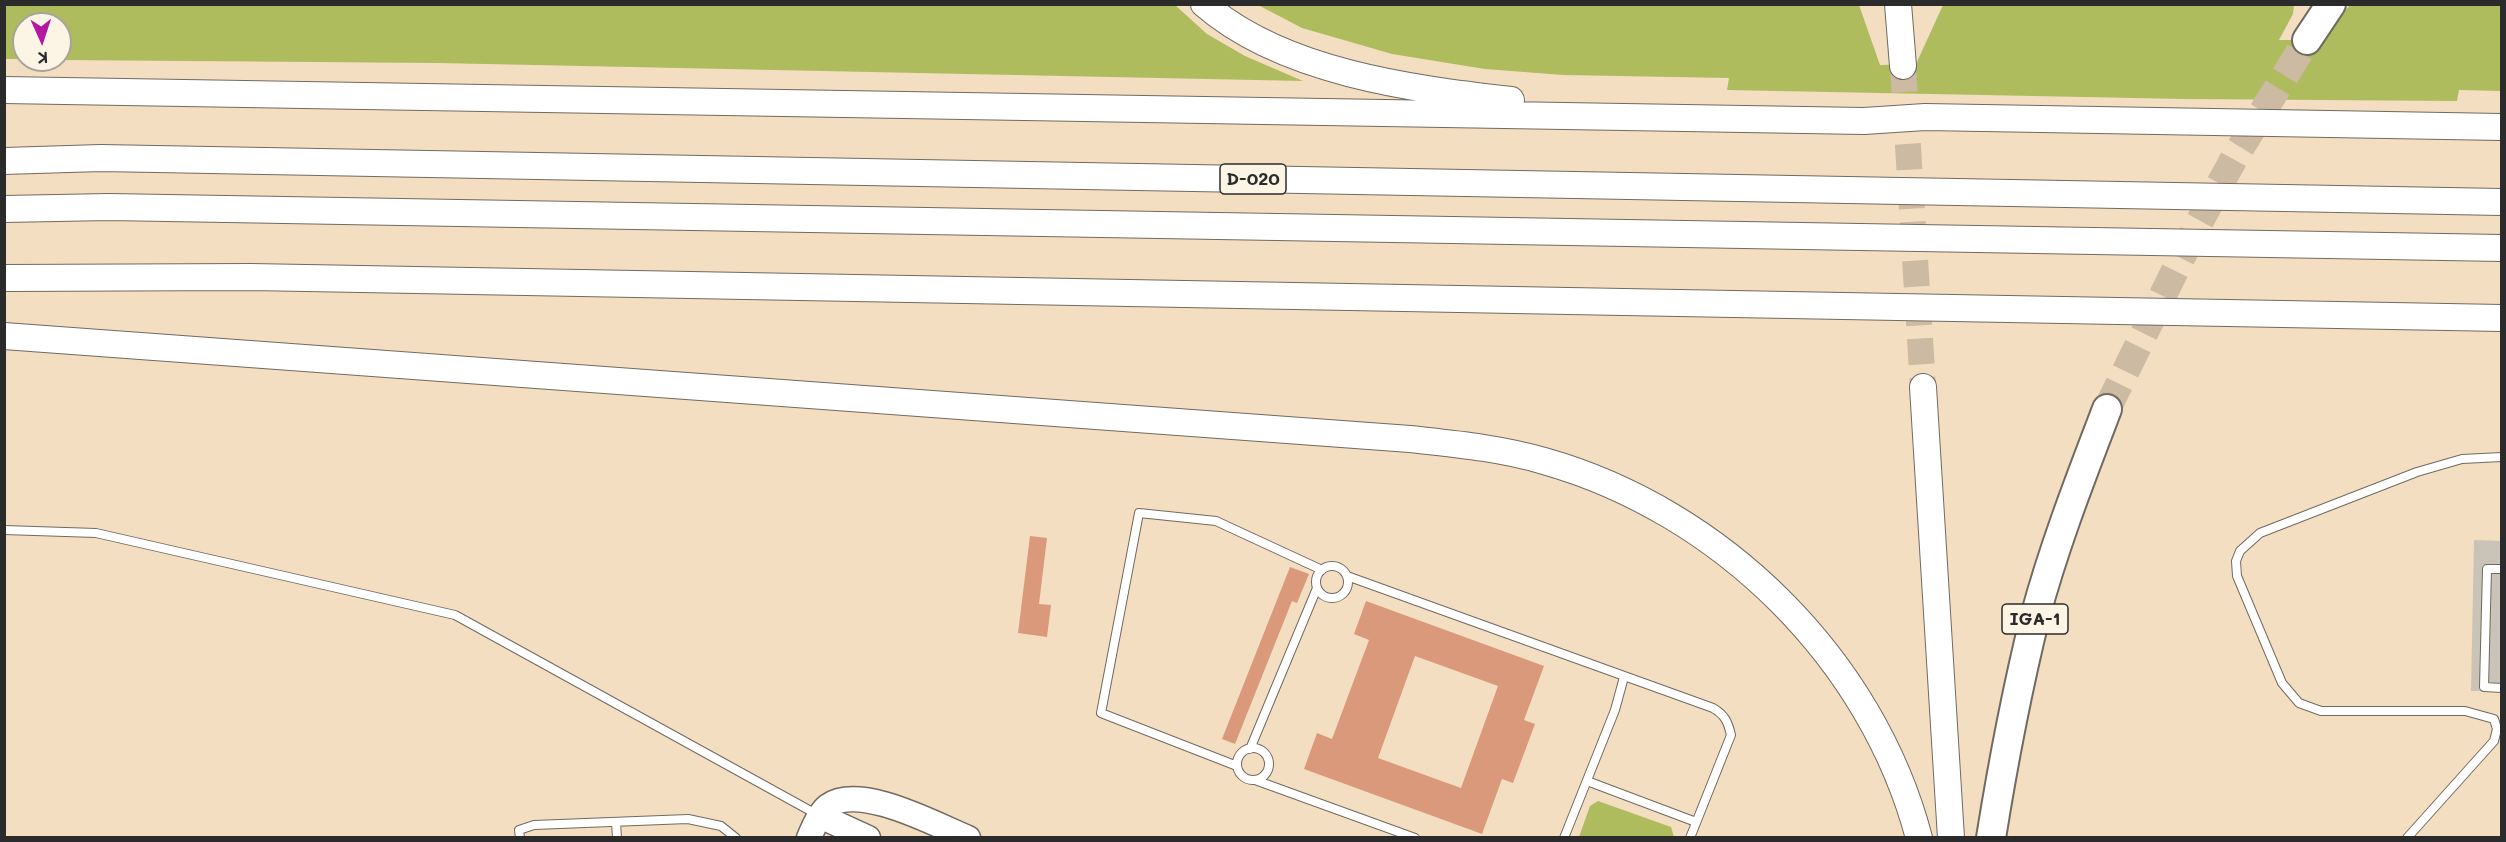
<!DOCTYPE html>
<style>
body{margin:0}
#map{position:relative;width:2506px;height:842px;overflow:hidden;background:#f4dec1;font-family:Mali,sans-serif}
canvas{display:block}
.frame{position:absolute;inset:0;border:6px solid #2b2b2b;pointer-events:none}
.north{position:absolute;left:12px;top:12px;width:60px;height:60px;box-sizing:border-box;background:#fcf5e5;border:2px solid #a8a49b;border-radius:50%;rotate:177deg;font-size:16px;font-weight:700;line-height:24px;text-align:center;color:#2b2b2b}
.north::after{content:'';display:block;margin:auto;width:21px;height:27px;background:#b5179e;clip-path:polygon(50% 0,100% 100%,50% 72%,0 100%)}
</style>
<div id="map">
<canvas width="2506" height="842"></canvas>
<div class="frame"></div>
<div class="north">K</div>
</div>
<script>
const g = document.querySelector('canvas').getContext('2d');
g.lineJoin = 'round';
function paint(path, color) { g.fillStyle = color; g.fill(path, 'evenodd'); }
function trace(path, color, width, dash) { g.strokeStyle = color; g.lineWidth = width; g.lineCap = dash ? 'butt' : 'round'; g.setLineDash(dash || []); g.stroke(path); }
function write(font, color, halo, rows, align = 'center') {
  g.font = font + ' Mali,sans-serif'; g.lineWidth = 4.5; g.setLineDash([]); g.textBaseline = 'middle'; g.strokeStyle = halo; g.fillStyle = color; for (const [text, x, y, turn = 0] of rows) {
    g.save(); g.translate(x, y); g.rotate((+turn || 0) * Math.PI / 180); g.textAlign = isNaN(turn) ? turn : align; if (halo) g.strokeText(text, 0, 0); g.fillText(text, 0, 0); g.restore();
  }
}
const industrial = new Path2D(`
 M2474,540L2501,541V691H2471Z`);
const green = new Path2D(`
 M5,4L1175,5L1207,34L1245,56L1303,81L438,63L60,60V24H24V59H5Z
 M1258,5H1859L1880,65L1916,64L1943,5H2294L2293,14L2279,40H2319L2350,5H2501V91L2459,90L2457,101L2185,99L1727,90L1729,78L1563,75L1485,69L1392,54L1302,28Z
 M1598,801L1671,827L1674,837H1579L1590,806Z`);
const building = new Path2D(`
 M1030,536L1047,538L1039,604L1051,605L1047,637L1018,633Z
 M1290,567L1309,574L1297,603L1292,601L1235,744L1222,739Z
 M1366,601L1544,666L1524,720L1535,724L1513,783L1502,779L1482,834L1304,769L1317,733L1332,739L1369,640L1354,634ZM1415,656L1498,686L1461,788L1378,758Z`);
const trunkTunnel = new Path2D(`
 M1903,66L1923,387`);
const motorwayTunnel = new Path2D(`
 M2107,409L2195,230L2236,155L2307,40`);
const service = new Path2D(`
 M4,530L96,533L455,615L818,815
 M1316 582a16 16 0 1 1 32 0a16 16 0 1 1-32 0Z
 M2502,569H2487L2484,687L2502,688
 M1347,576L1713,708C1725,715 1728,722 1731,735L1690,838
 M1237 764a16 16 0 1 1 32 0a16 16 0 1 1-32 0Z
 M1250,749L1317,588
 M1237,766L1101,713L1139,513L1216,521L1322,570
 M1255,780L1415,838
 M1587,781L1696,822
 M616,822L617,838
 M520,838L519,830L534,825L688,819L721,826L736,838
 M1564,838L1615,710L1624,677
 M2407,838L2494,741L2497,729L2494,719L2465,711H2321L2299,703L2282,683L2237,576L2236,561L2240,551L2260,533L2417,472L2462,459L2502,457`);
const primary = new Path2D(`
 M820,816L868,838
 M809,838C813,828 820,812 828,806C860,783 936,825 968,838`);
const trunk = new Path2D(`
 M1204,4C1282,72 1412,89 1511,100
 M1898,4L1903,66
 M4,90L1864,121L1925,117L2502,127
 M4,161L101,158L2502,202
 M4,209L109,207L2502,248
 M4,278L251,277L2502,318
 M4,336L1410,439C1455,444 1500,448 1544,461C1721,511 1872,659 1919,838
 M1923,387L1951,838`);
const motorway = new Path2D(`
 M2307,40L2331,4
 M1991,838C2003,763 2017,690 2035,617C2054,546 2081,477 2107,409`);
const shields = [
 [1253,179,66],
 [2035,619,66]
];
const shieldNames = [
 ["D-020",1253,179],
 ["IGA-1",2035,619]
];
paint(industrial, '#cac3b8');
paint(green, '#afbc5e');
paint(building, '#da997b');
trace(trunkTunnel, '#ccbaa3', 26, [26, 13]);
trace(motorwayTunnel, '#ccbaa3', 28, [28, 14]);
trace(service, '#716a60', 10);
trace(primary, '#716a60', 27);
trace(trunk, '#716a60', 28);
trace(motorway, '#716a60', 32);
trace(service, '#fff', 8);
trace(primary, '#fff', 24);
trace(trunk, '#fff', 26);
trace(motorway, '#fff', 28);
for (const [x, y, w] of shields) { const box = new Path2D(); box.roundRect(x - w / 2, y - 15, w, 30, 4.5); g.fillStyle = '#fcf5e5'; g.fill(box); trace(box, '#2b2b2b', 1.5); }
write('bold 18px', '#2b2b2b', null, shieldNames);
</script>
